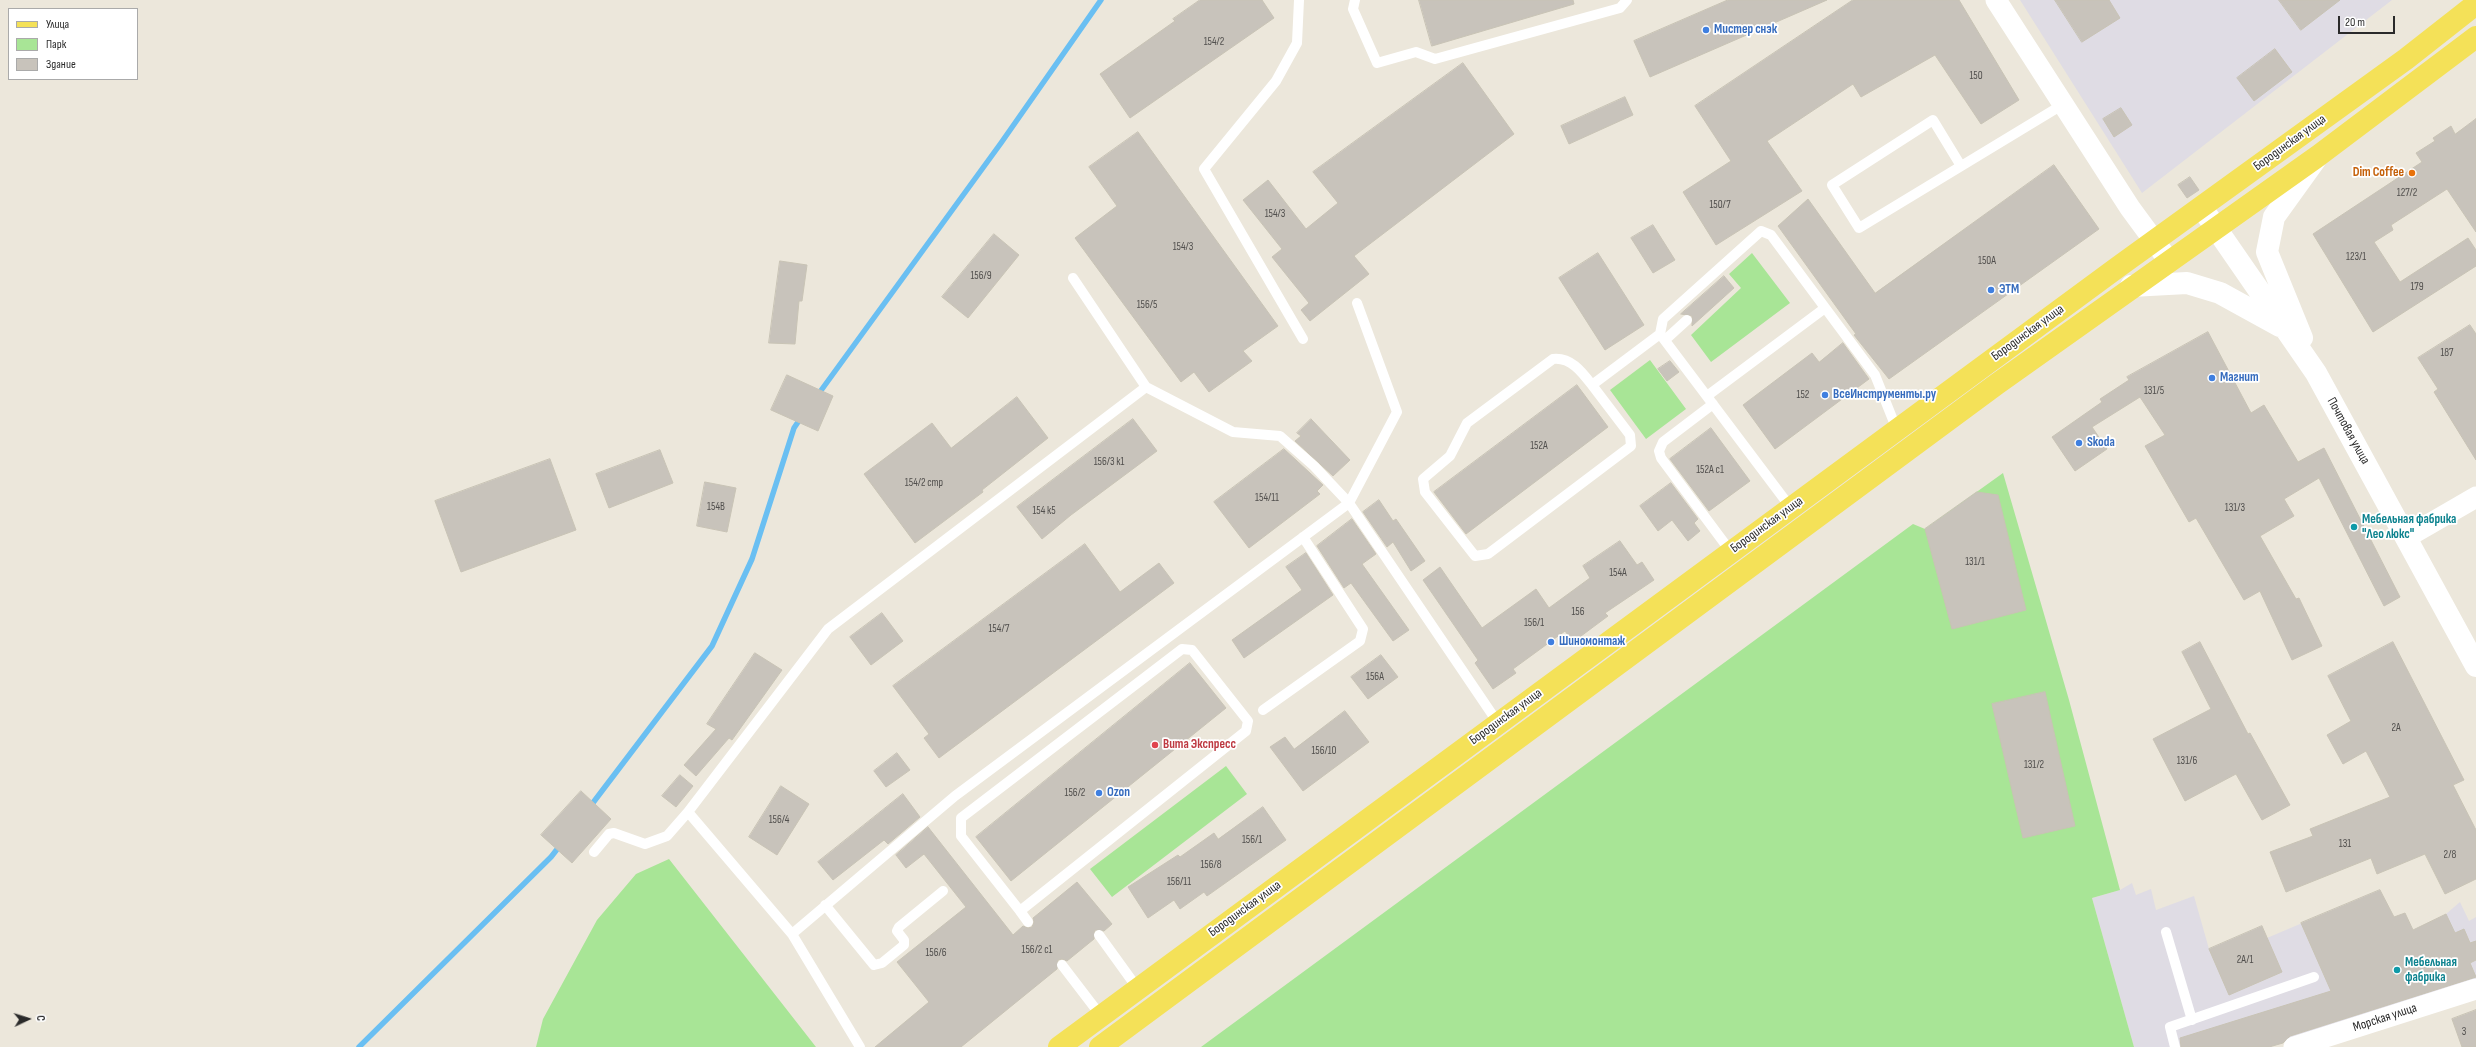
<!DOCTYPE html>
<meta charset="utf-8">
<style>
body{margin:0}
#map{position:relative;width:2476px;height:1047px;overflow:hidden;background:#ece7db;font-family:"Sofia Sans Condensed",sans-serif}
canvas{display:block}
.legend{position:absolute;left:8px;top:8px;width:130px;height:72px;box-sizing:border-box;background:#fff;border:1px solid #aaa;margin:0;padding:5px 7px;list-style:none;font-size:12px;color:#2a2a2a}
.legend li{display:flex;align-items:center;gap:8px;height:20px}
.legend b{width:20px;border:1px solid #aaa}
.north{position:absolute;left:8px;top:999px;width:40px;height:40px;-webkit-text-stroke:3px #fff;paint-order:stroke;rotate:86deg;font-size:11px;font-weight:700;line-height:16px;text-align:center;color:#2a2a2a}
.north::after{content:'';display:block;margin:auto;width:14px;height:18px;background:#2a2a2a;clip-path:polygon(50% 0,100% 100%,50% 72%,0 100%)}
.scale{position:absolute;left:2338px;top:16px;width:57px;height:18px;box-sizing:border-box;border:2px solid #2a2a2a;border-top:0;padding-left:5px;font-size:12px;line-height:14px;white-space:nowrap;color:#2a2a2a;-webkit-text-stroke:3px #fff;paint-order:stroke}
</style>
<div id="map">
<canvas width="2476" height="1047"></canvas>
<ul class="legend">
<li><b style="height:5px;background:#f4e158"></b>Улица</li>
<li><b style="height:11px;background:#a8e596"></b>Парк</li>
<li><b style="height:11px;background:#c8c3bb"></b>Здание</li>
</ul>
<div class="north">С</div>
<div class="scale">20 m</div>
</div>
<script>
const g = document.querySelector('canvas').getContext('2d');
g.lineJoin = 'round';
function paint(path, color) { g.fillStyle = color; g.fill(path, 'evenodd'); }
function trace(path, color, width, dash) { g.strokeStyle = color; g.lineWidth = width; g.lineCap = dash ? 'butt' : 'round'; g.setLineDash(dash || []); g.stroke(path); }
function write(font, color, halo, rows, align = 'center') {
  g.font = font + ' "Sofia Sans Condensed",sans-serif'; g.lineWidth = 3.5; g.setLineDash([]); g.textBaseline = 'middle'; g.strokeStyle = halo; g.fillStyle = color; for (const [text, x, y, turn = 0] of rows) {
    g.save(); g.translate(x, y); g.rotate((+turn || 0) * Math.PI / 180); g.textAlign = isNaN(turn) ? turn : align; if (halo) g.strokeText(text, 0, 0); g.fillText(text, 0, 0); g.restore();
  }
}
const industrial = new Path2D(`
 M2020,0H2392L2142,193Z
 M2132,883L2136,895L2151,889L2156,910L2194,896L2209,949L2262,926L2267,938L2380,890L2394,917L2405,913L2413,930L2446,914L2460,902L2469,921L2476,917V982L2269,1047H2134L2092,898L2120,890Z`);
const green = new Path2D(`
 M1752,253L1790,303L1711,362L1691,335L1741,288L1729,274Z
 M1650,360L1686,409L1646,439L1610,390Z
 M2003,473L2069,700L2120,890L2092,898L2134,1047H1201L1913,524L1925,529Z
 M1226,766L1247,794L1112,897L1090,869Z
 M669,859L816,1047H536L543,1019L597,920L636,874Z`);
const stream = new Path2D(`
 M817,396L1001,143L1101,0
 M589,808L712,646L752,559L794,428L802,416
 M359,1047L551,857L562,843`);
const building = new Path2D(`
 M1200,0H1262L1274,18L1130,118L1100,74L1175,21L1173,19Z
 M1419,0H1573L1574,4L1432,46Z
 M1728,0H1827L1650,77L1634,41Z
 M1853,0H1959L2019,100L1981,124L1935,55L1861,97L1853,84L1767,141L1802,191L1716,245L1683,192L1731,161L1695,106Z
 M2055,0H2109L2120,18L2082,42Z
 M2279,0H2340L2301,30Z
 M2275,49L2292,72L2254,101L2237,78Z
 M1463,63L1514,134L1354,256L1369,274L1310,321L1301,310L1309,303L1272,257L1282,249L1243,200L1268,180L1306,229L1338,203L1313,172Z
 M1625,97L1633,115L1569,144L1561,126Z
 M2121,108L2132,125L2114,137L2103,119Z
 M2476,119V232L2447,189L2391,225L2393,230L2374,242L2400,282L2468,238L2476,250V266L2373,332L2313,234L2422,162L2416,153L2435,141L2433,138L2451,126L2455,134Z
 M1138,132L1278,326L1243,351L1252,361L1209,392L1194,372L1181,382L1075,238L1117,206L1089,167Z
 M2054,165L2099,229L1889,379L1854,335L1856,334L1778,226L1808,199L1875,293Z
 M2190,177L2199,190L2187,198L2178,185Z
 M1653,225L1675,260L1653,273L1631,238Z
 M994,234L1019,255L968,318L942,297Z
 M1598,253L1644,325L1605,350L1559,278Z
 M780,261L807,265L802,301H799L795,344L769,343Z
 M1724,276L1734,288L1692,326V316L1681,314Z
 M2470,325L2476,334V460L2434,392L2438,389L2418,358Z
 M2208,332L2251,413L2264,405L2298,462L2324,448L2400,597L2384,606L2319,478L2284,499L2294,516L2260,536L2296,599L2299,598L2322,646L2292,660L2260,591L2244,600L2196,518L2189,522L2145,446L2165,435L2140,397L2092,427L2107,449L2075,471L2052,437L2102,402L2100,399L2129,380L2127,377Z
 M1843,343L1869,379L1775,449L1743,405L1812,353L1819,362Z
 M1670,361L1679,372L1667,381L1658,369Z
 M787,375L833,396L818,431L771,410Z
 M1577,385L1608,427L1466,534L1434,492Z
 M1017,397L1048,438L982,490L983,492L915,543L864,474L932,423L951,448Z
 M1133,419L1157,451L1071,515L1042,539L1017,507Z
 M1311,419L1350,460L1333,476L1295,441L1301,436L1297,433Z
 M1711,428L1750,481L1709,511L1670,459Z
 M1284,449L1323,485L1317,491L1320,494L1249,548L1214,502Z
 M660,450L673,483L609,508L596,474Z
 M550,459L576,530L461,572L435,501Z
 M705,482L736,488L727,532L697,526Z
 M1671,483L1698,519L1694,523L1700,531L1688,541L1672,520L1658,531L1640,506Z
 M1977,492L1998,495L2026,610L1952,629L1925,529Z
 M1379,500L1393,521L1396,519L1425,561L1411,571L1393,542L1387,547L1363,512Z
 M1352,519L1376,554L1362,564L1409,630L1393,641L1351,583L1344,588L1317,546Z
 M1620,541L1637,565L1642,562L1654,580L1605,613L1608,616L1573,642L1565,631L1513,669L1516,673L1493,689L1475,663L1478,660L1423,580L1440,567L1482,628L1536,589L1549,608L1590,578L1583,566Z
 M1085,544L1120,592L1159,563L1174,583L939,758L924,738L929,734L893,686Z
 M1306,553L1333,595L1244,658L1232,640L1302,590L1286,567Z
 M882,613L903,641L871,665L850,637Z
 M2200,642L2248,734L2250,733L2290,805L2262,820L2236,774L2185,801L2153,739L2211,709L2182,652Z
 M2393,642L2464,780L2453,785L2476,830V879L2445,894L2425,854L2377,874L2371,858L2286,892L2270,852L2313,836L2310,829L2390,797L2366,751L2343,764L2327,735L2351,721L2328,676Z
 M755,653L782,670L732,740L729,738L696,776L684,765L716,729L707,724Z
 M1381,655L1398,677L1368,699L1351,677Z
 M1190,663L1226,708L1011,881L976,837Z
 M2045,692L2075,826L2023,838L1992,704Z
 M1345,711L1369,742L1303,791L1270,747L1285,737L1294,749Z
 M897,753L910,770L886,787L874,771Z
 M680,775L693,786L676,807L662,796Z
 M781,786L809,804L777,855L749,837Z
 M581,791L611,819L572,863L541,835Z
 M903,794L920,817L888,844L884,840L833,880L818,862Z
 M1263,807L1286,840L1207,896L1204,892L1180,909L1174,900L1148,918L1128,887L1178,855L1180,857L1214,833L1218,839Z
 M928,827L1013,935L1023,926L1028,928L1032,927L1034,922L1033,918L1077,882L1112,924L1104,931L1095,930L1094,939L1067,961L1062,959L1058,960L1057,969L961,1047H875L929,1002L897,962L966,907L924,854L906,868L896,855Z
 M2380,890L2394,917L2405,913L2413,930L2446,914L2455,933L2464,929L2470,943L2476,941V960L2470,963L2476,977L2290,1036L2283,1043L2269,1047H2181L2180,1038L2331,991L2301,923Z
 M2262,926L2282,972L2229,995L2209,949Z
 M2476,1010V1047H2462L2452,1019Z`);
const service = new Path2D(`
 M1299,0L1297,43L1276,81L1204,169L1303,339
 M1355,0L1353,9L1377,63L1416,52L1435,59L1620,8L1627,0
 M1961,166L1933,120L1832,185L1859,228L2062,105
 M1073,278L1146,387L1233,432L1280,436L1314,466L1349,503L1397,412L1357,303
 M1660,334L1791,508
 M1665,340L1687,320
 M1592,385L1630,435L1631,446L1488,554L1475,556L1425,492L1423,479L1450,456L1467,423L1553,359C1571,357 1582,372 1592,385L1660,334L1663,319L1761,231L1771,235L1875,375L1897,430
 M1707,396L1825,308
 M1713,404L1663,442L1659,451L1661,458L1731,552
 M1182,649L1192,650L1248,721L1246,731L1020,911L961,836V818Z
 M1263,710L1360,641L1363,629L1303,537
 M594,852L609,834L614,833L645,844L667,836L688,812
 M825,905L874,965L882,963L904,945V940L897,931L899,927L943,891
 M1020,911L1028,922
 M2166,932L2192,1020
 M792,934L688,812L828,629L1146,387
 M1099,935L1138,989
 M1062,965L1101,1016
 M860,1047L792,934L955,796L1349,503L1498,723
 M2175,1047L2170,1027L2314,977`);
const minor = new Path2D(`
 M1996,0L2130,208L2169,261
 M2407,537L2476,497
 M2294,1047L2476,989`);
const tertiary = new Path2D(`
 M2202,208L2316,373L2476,666
 M2131,286L2187,283L2220,293L2280,326
 M2302,338L2267,252L2274,217L2315,160`);
const primary = new Path2D(`
 M1059,1047L2118,267L2406,59L2476,4
 M1100,1047L1997,384L2318,156L2476,37`);
const markers = [
 [1706,30,4,"#3f7fe0"],
 [2412,173,4,"#e8710a"],
 [1991,290,4,"#3f7fe0"],
 [2212,378,4,"#3f7fe0"],
 [1825,395,4,"#3f7fe0"],
 [2079,443,4,"#3f7fe0"],
 [2354,527,4,"#0f9aa8"],
 [1551,642,4,"#3f7fe0"],
 [1155,745,4,"#e0444e"],
 [1099,793,4,"#3f7fe0"],
 [2397,970,4,"#0f9aa8"]
];
const numberNames = [
 ["154/2",1214,42],
 ["150",1976,76],
 ["127/2",2407,193],
 ["150/7",1720,205],
 ["154/3",1275,214],
 ["154/3",1183,247],
 ["123/1",2356,257],
 ["150А",1987,261],
 ["156/9",981,276],
 ["179",2417,287],
 ["156/5",1147,305],
 ["187",2447,353],
 ["131/5",2154,391],
 ["152",1803,395],
 ["152А",1539,446],
 ["156/3 к1",1109,462],
 ["152А с1",1710,470],
 ["154/2 стр",924,483],
 ["154/11",1267,498],
 ["154В",716,507],
 ["131/3",2235,508],
 ["154 к5",1044,511],
 ["131/1",1975,562],
 ["154А",1618,573],
 ["156",1578,612],
 ["156/1",1534,623],
 ["154/7",999,629],
 ["156А",1375,677],
 ["2А",2396,728],
 ["156/10",1324,751],
 ["131/6",2187,761],
 ["131/2",2034,765],
 ["156/2",1075,793],
 ["156/4",779,820],
 ["156/1",1252,840],
 ["131",2345,844],
 ["2/8",2450,855],
 ["156/8",1211,865],
 ["156/11",1179,882],
 ["156/2 с1",1037,950],
 ["156/6",936,953],
 ["2А/1",2245,960],
 ["3",2464,1032]
];
const shopNames = [
 ["Мистер снэк",1714,30],
 ["ЭТМ",1999,290],
 ["Магнит",2220,378],
 ["ВсеИнструменты.ру",1833,395],
 ["Skoda",2087,443],
 ["Шиномонтаж",1559,642],
 ["Ozon",1107,793]
];
const streetNames = [
 ["Бородинская улица",2290,143,-36],
 ["Бородинская улица",2028,333,-36],
 ["Почтовая улица",2348,431,61],
 ["Бородинская улица",1767,525,-36],
 ["Бородинская улица",1506,717,-36],
 ["Бородинская улица",1245,909,-36],
 ["Морская улица",2385,1018,-18]
];
const foodNames = [
 ["Dim Coffee",2404,173]
];
const cultureNames = [
 ["Мебельная фабрика",2362,520],
 ["\"Лео люкс\"",2362,535],
 ["Мебельная",2405,963],
 ["фабрика",2405,978]
];
const healthNames = [
 ["Вита Экспресс",1163,745]
];
paint(industrial, '#dfdce4');
paint(green, '#a8e596');
trace(stream, '#6abff2', 5.5);
paint(building, '#c8c3bb');
trace(building, '#c8c3b5', 1);
trace(service, '#fff', 10);
trace(minor, '#fff', 21);
trace(tertiary, '#fff', 22);
trace(primary, '#f4e158', 22);
for (const [x, y, r, color] of markers) { const dot = new Path2D(); dot.arc(x, y, r, 0, 2 * Math.PI); g.fillStyle = color; g.fill(dot); trace(dot, '#fff', 1.5); }
write('11px', '#52504e', null, numberNames);
write('bold 13px', '#366cbe', '#fff', shopNames, 'left');
write('13px', '#2a2a2a', '#fff', streetNames);
write('bold 13px', '#c56008', '#fff', foodNames, 'right');
write('bold 13px', '#0d838f', '#fff', cultureNames, 'left');
write('bold 13px', '#be3a42', '#fff', healthNames, 'left');
</script>
